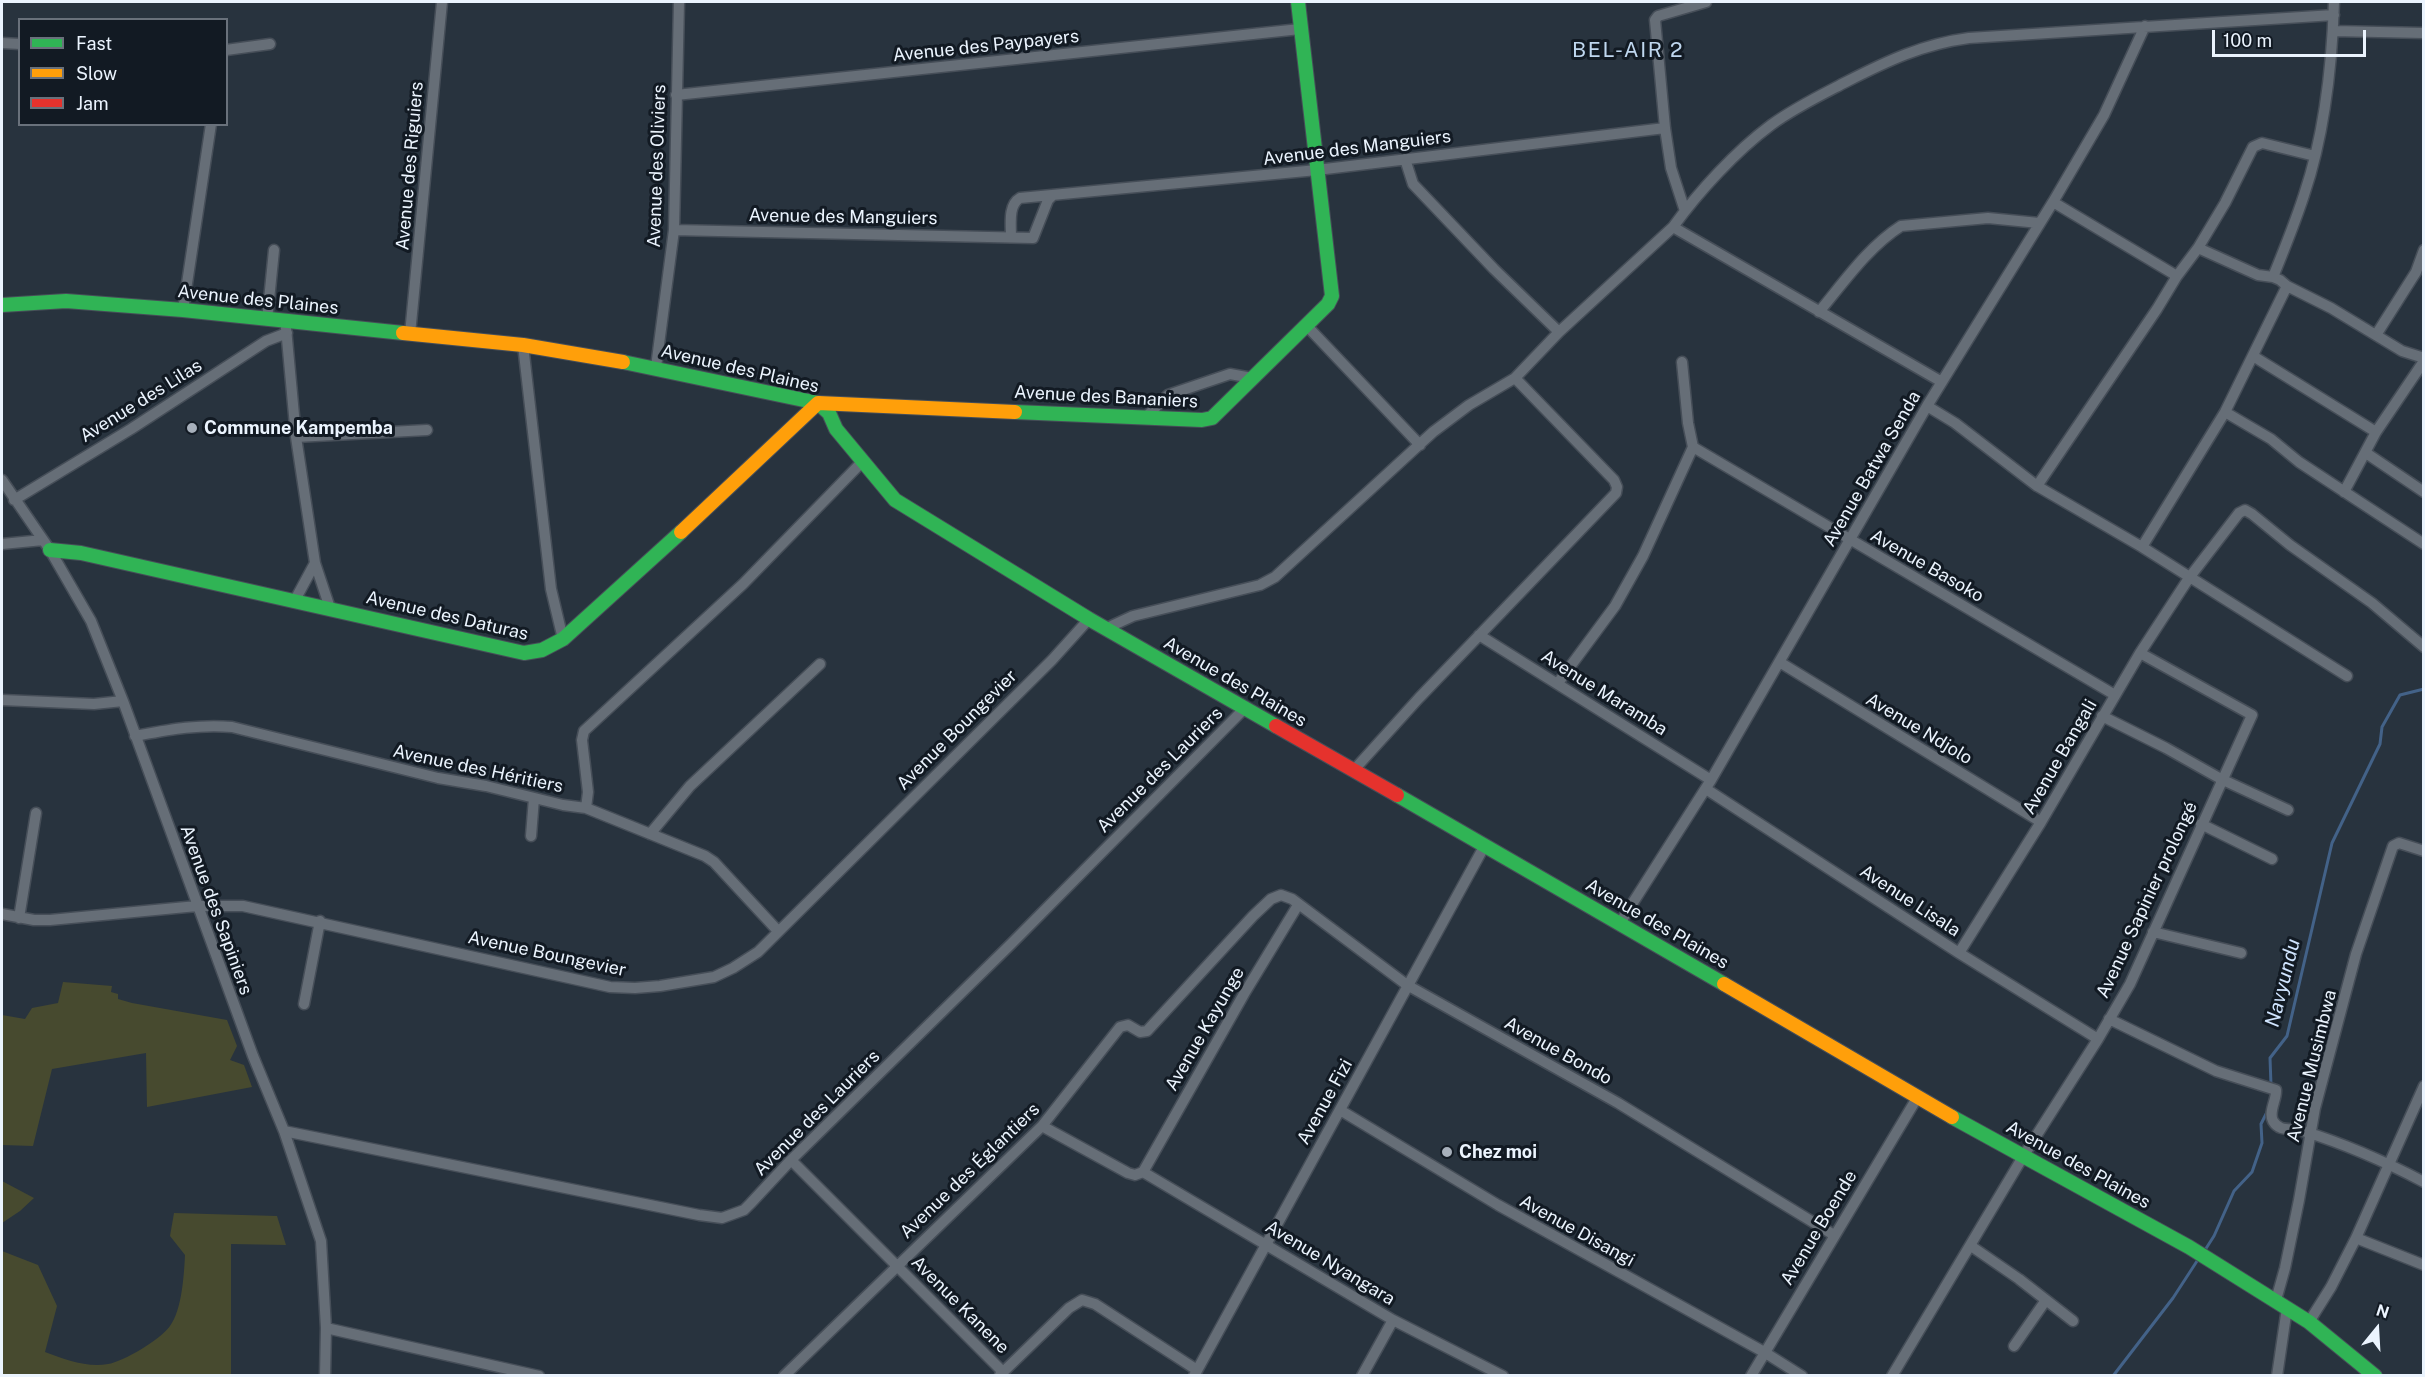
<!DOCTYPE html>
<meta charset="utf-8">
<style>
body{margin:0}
#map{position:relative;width:2425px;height:1377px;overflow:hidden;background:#28333e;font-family:"Public Sans",sans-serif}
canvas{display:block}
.frame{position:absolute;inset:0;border:3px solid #ebf4fe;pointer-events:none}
.legend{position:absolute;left:18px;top:18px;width:210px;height:108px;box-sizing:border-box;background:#121a23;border:2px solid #69717b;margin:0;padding:8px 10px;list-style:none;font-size:18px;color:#ebf4fe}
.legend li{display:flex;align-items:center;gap:12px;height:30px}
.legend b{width:30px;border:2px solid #69717b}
.north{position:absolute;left:2347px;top:1299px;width:60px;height:60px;-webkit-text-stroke:4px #121a23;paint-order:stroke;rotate:18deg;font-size:16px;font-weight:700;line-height:24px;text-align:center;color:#ebf4fe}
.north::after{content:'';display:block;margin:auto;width:21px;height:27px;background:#ebf4fe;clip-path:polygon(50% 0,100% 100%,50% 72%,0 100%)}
.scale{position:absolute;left:2212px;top:30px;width:154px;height:27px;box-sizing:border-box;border:3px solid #ebf4fe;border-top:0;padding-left:8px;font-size:18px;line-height:21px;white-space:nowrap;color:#ebf4fe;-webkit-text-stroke:4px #121a23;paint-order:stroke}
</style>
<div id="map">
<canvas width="2425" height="1377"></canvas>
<div class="frame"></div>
<ul class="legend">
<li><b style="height:8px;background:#30b455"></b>Fast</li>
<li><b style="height:8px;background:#ff9f0a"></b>Slow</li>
<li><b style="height:8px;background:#e5322d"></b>Jam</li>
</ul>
<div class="north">N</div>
<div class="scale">100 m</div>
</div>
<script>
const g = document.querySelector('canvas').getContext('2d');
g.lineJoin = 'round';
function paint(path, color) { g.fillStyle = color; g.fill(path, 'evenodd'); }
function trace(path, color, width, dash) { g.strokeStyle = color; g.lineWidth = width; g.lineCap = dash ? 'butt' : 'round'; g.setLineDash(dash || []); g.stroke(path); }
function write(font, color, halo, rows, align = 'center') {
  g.font = font + ' "Public Sans",sans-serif'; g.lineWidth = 6; g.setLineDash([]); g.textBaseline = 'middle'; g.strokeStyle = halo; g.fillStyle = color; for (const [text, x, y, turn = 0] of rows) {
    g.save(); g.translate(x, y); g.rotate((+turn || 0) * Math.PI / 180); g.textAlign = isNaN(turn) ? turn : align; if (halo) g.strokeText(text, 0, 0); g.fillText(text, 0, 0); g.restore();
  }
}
const green = new Path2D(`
 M63,982L112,986L111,992L118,994V999L132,1003L227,1020L237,1046L230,1060L244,1065L252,1087L147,1107L146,1053L52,1069L33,1146L2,1145V1015L25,1019L32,1008L58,1003Z
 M2,1181L34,1198L20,1211L2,1223Z
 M174,1213L277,1216L286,1245L231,1244V1375H2V1251L38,1265L57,1306L45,1352C64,1359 87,1368 108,1364C123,1362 161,1339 170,1326C182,1310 184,1275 185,1255L170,1236Z`);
const stream = new Path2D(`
 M2271,1085L2270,1058L2287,1036L2332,843L2380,744L2382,727L2400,695L2424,689
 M2205,1250L2214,1236L2234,1191L2252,1172L2262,1143L2261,1124L2267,1112
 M2113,1376L2173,1298L2199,1258`);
const street = new Path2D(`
 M2334,31L2424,33
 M2,43L20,44
 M226,50L270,44
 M676,95L1300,29
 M1405,159L1413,184L1494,269L1559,332
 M2053,202L2177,276
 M1685,211L1671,168L1665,128L1655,20L1658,16L1706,2
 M1673,227L1942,382
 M674,230L1033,238L1048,200L1052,196
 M1011,237C1011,224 1008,205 1020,198L1317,170L1665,128
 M2198,248L2258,275L2273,277L2280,280L2287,286L2331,308L2402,351L2424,358
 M2273,277C2284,250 2295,223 2304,195C2325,133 2332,66 2334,2
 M183,310L211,124
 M1819,312C1844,282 1868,247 1901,226L1988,218L2039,223
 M267,320L274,250
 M1306,325L1420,445
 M286,328L296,437L315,563L330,608
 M410,334L442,2
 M2376,335L2416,272L2424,250
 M523,345L551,589L563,639
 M2253,356L2376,432
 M656,367L674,230L679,2
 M1927,406L1955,423L2037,486L2142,547L2347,676
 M2225,412L2271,439L2299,462L2424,544
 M1145,418L1168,395L1230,374L1252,378
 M296,437L427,430
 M1693,447L2115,695
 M2366,453L2424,492
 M2,480L50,550L91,621L123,701L253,1056L284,1131L321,1241L326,1328L325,1376
 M2037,486L2157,309L2177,276L2198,248L2225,203L2253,147L2262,143L2315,156
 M2344,492L2376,432L2424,361
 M14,500L131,429L266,341L287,333
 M2,544L43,540
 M2142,547L2225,412L2287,286
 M295,600L315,563
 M1107,628L1133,616L1260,585L1275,577L1433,432L1469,405L1515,378L1559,332L1673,227C1699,191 1736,151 1771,125C1794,108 1821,95 1846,82C1887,61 1923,44 1969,38L2334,15
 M1479,635L1711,780
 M1781,663L2041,822
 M1558,683L1615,606L1643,556L1693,447L1688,423L1682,362
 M2,700L94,704L123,701
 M2102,716L2166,748L2221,779L2288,810
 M135,736C168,730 198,724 232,727L438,778L486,786L563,805L586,808L705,856L714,862L778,931
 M1353,771L1419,698L1616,493L1617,487L1614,480L1515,378
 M1706,789L1959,953L2098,1039
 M586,808L588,792L582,740L584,731L743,584L862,462
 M2201,824L2272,859
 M650,834L690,786L820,664
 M531,836L534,798
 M2,914L34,920H50L197,906H243L610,987L635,988L660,986L714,977L733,968L758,952L1052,660L1089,619
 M19,918L36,813
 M1620,923L1711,780L1927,406L2053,202L2104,115L2145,26
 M2153,932L2241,953
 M1959,953L2041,822L2140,653L2189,578L2239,513L2245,510L2252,514L2290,545L2372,603L2424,647
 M304,1004L320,921
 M2109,1019L2216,1071L2276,1090C2277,1099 2268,1112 2273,1121C2280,1133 2292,1127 2303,1131C2345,1144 2384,1161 2424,1182
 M1340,1110L1498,1205L1764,1352L1802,1376
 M1042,1126L1128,1173L1135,1175L1143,1172
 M284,1131L699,1215L722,1218L744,1210L750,1204L791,1160L1011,944L1245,708
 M791,1160L1003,1372
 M1143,1172L1393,1320L1503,1376
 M1143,1172L1244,994L1298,905
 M2356,1238L2424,1265
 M1971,1246L2019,1279L2073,1321
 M2276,1300L2285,1268L2299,1200L2315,1108L2356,954L2393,846L2399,843L2424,851
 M2309,1322L2331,1287L2356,1238L2424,1086
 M326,1328L539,1376
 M2014,1346L2046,1300
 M1000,1375L1069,1308L1082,1300L1095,1304L1197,1370
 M784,1376L1042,1126L1120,1027L1128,1025L1140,1032L1147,1031L1253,916L1271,899L1281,895L1292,899L1407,985L1618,1103L1834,1235
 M1194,1376L1485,845
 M1362,1376L1393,1320
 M1751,1376L1917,1098
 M1892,1376L2024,1155L2098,1039L2130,984L2252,715L2140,653
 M2277,1376L2287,1308`);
const fast = new Path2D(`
 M2,305L66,301L183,310L403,333
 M623,362L818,403L829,413L836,429L895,500L1089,619L1276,726
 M1015,412L1202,420L1212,418L1328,304L1332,296L1298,2
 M50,550L81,553L524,653L542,650L563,639L681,532
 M1397,795L1724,984
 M1952,1117L2189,1247L2309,1322L2375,1376`);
const slow = new Path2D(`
 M403,333L523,345L623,362
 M681,532L818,403L1015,412
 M1724,984L1952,1117`);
const jam = new Path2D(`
 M1276,726L1397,795`);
const markers = [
 [192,428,6,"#a7b0bb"],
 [1447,1152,6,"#a7b0bb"]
];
const streetNames = [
 ["Avenue des Paypayers",986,46,-6],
 ["Avenue des Manguiers",1357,148,-7],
 ["Avenue des Riguiers",410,166,-85],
 ["Avenue des Oliviers",657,166,-88],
 ["Avenue des Manguiers",843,217,1],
 ["Avenue des Plaines",258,300,6],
 ["Avenue des Plaines",740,369,13],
 ["Avenue des Bananiers",1106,397,3],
 ["Avenue des Lilas",141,401,-32],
 ["Avenue Batwa Senda",1872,469,-60],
 ["Avenue Basoko",1927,566,30],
 ["Avenue des Daturas",447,616,13],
 ["Avenue des Plaines",1235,682,30],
 ["Avenue Maramba",1604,693,32],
 ["Avenue Ndjolo",1919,729,31],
 ["Avenue Boungevier",957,730,-45],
 ["Avenue Bangali",2060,757,-60],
 ["Avenue des Héritiers",478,769,12],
 ["Avenue des Lauriers",1160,770,-45],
 ["Avenue Sapinier prolongé",2147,900,-65],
 ["Avenue Lisala",1910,901,33],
 ["Avenue des Sapiniers",216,910,70],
 ["Avenue des Plaines",1657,924,30],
 ["Avenue Boungevier",547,954,12],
 ["Avenue Kayunge",1205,1029,-60],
 ["Avenue Bondo",1558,1051,29],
 ["Avenue Musimbwa",2312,1066,-76],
 ["Avenue Fizi",1325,1102,-61],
 ["Avenue des Lauriers",817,1113,-45],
 ["Avenue des Plaines",2078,1165,29],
 ["Avenue des Églantiers",970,1171,-44],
 ["Avenue Boende",1819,1228,-59],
 ["Avenue Disangi",1577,1231,29],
 ["Avenue Nyangara",1330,1263,31],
 ["Avenue Kanene",960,1305,45]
];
const poiNames = [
 ["Commune Kampemba",204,428],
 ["Chez moi",1459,1152]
];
const waterNames = [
 ["Navyundu",2283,983,-76]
];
const quarterNames = [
 ["BEL-AIR 2",1628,51]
];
paint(green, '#474a2f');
trace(stream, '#436288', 3);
trace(street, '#464e58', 13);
trace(fast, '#464e58', 16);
trace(slow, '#464e58', 16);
trace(jam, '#464e58', 16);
trace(street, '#666e77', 10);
trace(fast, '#30b455', 14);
trace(slow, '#ff9f0a', 14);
trace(jam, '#e5322d', 14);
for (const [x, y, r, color] of markers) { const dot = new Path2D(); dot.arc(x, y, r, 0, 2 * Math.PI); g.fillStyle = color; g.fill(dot); trace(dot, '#121a23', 2); }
write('18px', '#ebf4fe', '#121a23', streetNames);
write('bold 18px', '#ebf4fe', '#121a23', poiNames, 'left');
write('italic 20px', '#d1e5ff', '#121a23', waterNames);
g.letterSpacing = '1.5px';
write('21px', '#bfd7ef', '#121a23', quarterNames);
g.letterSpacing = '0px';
</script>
